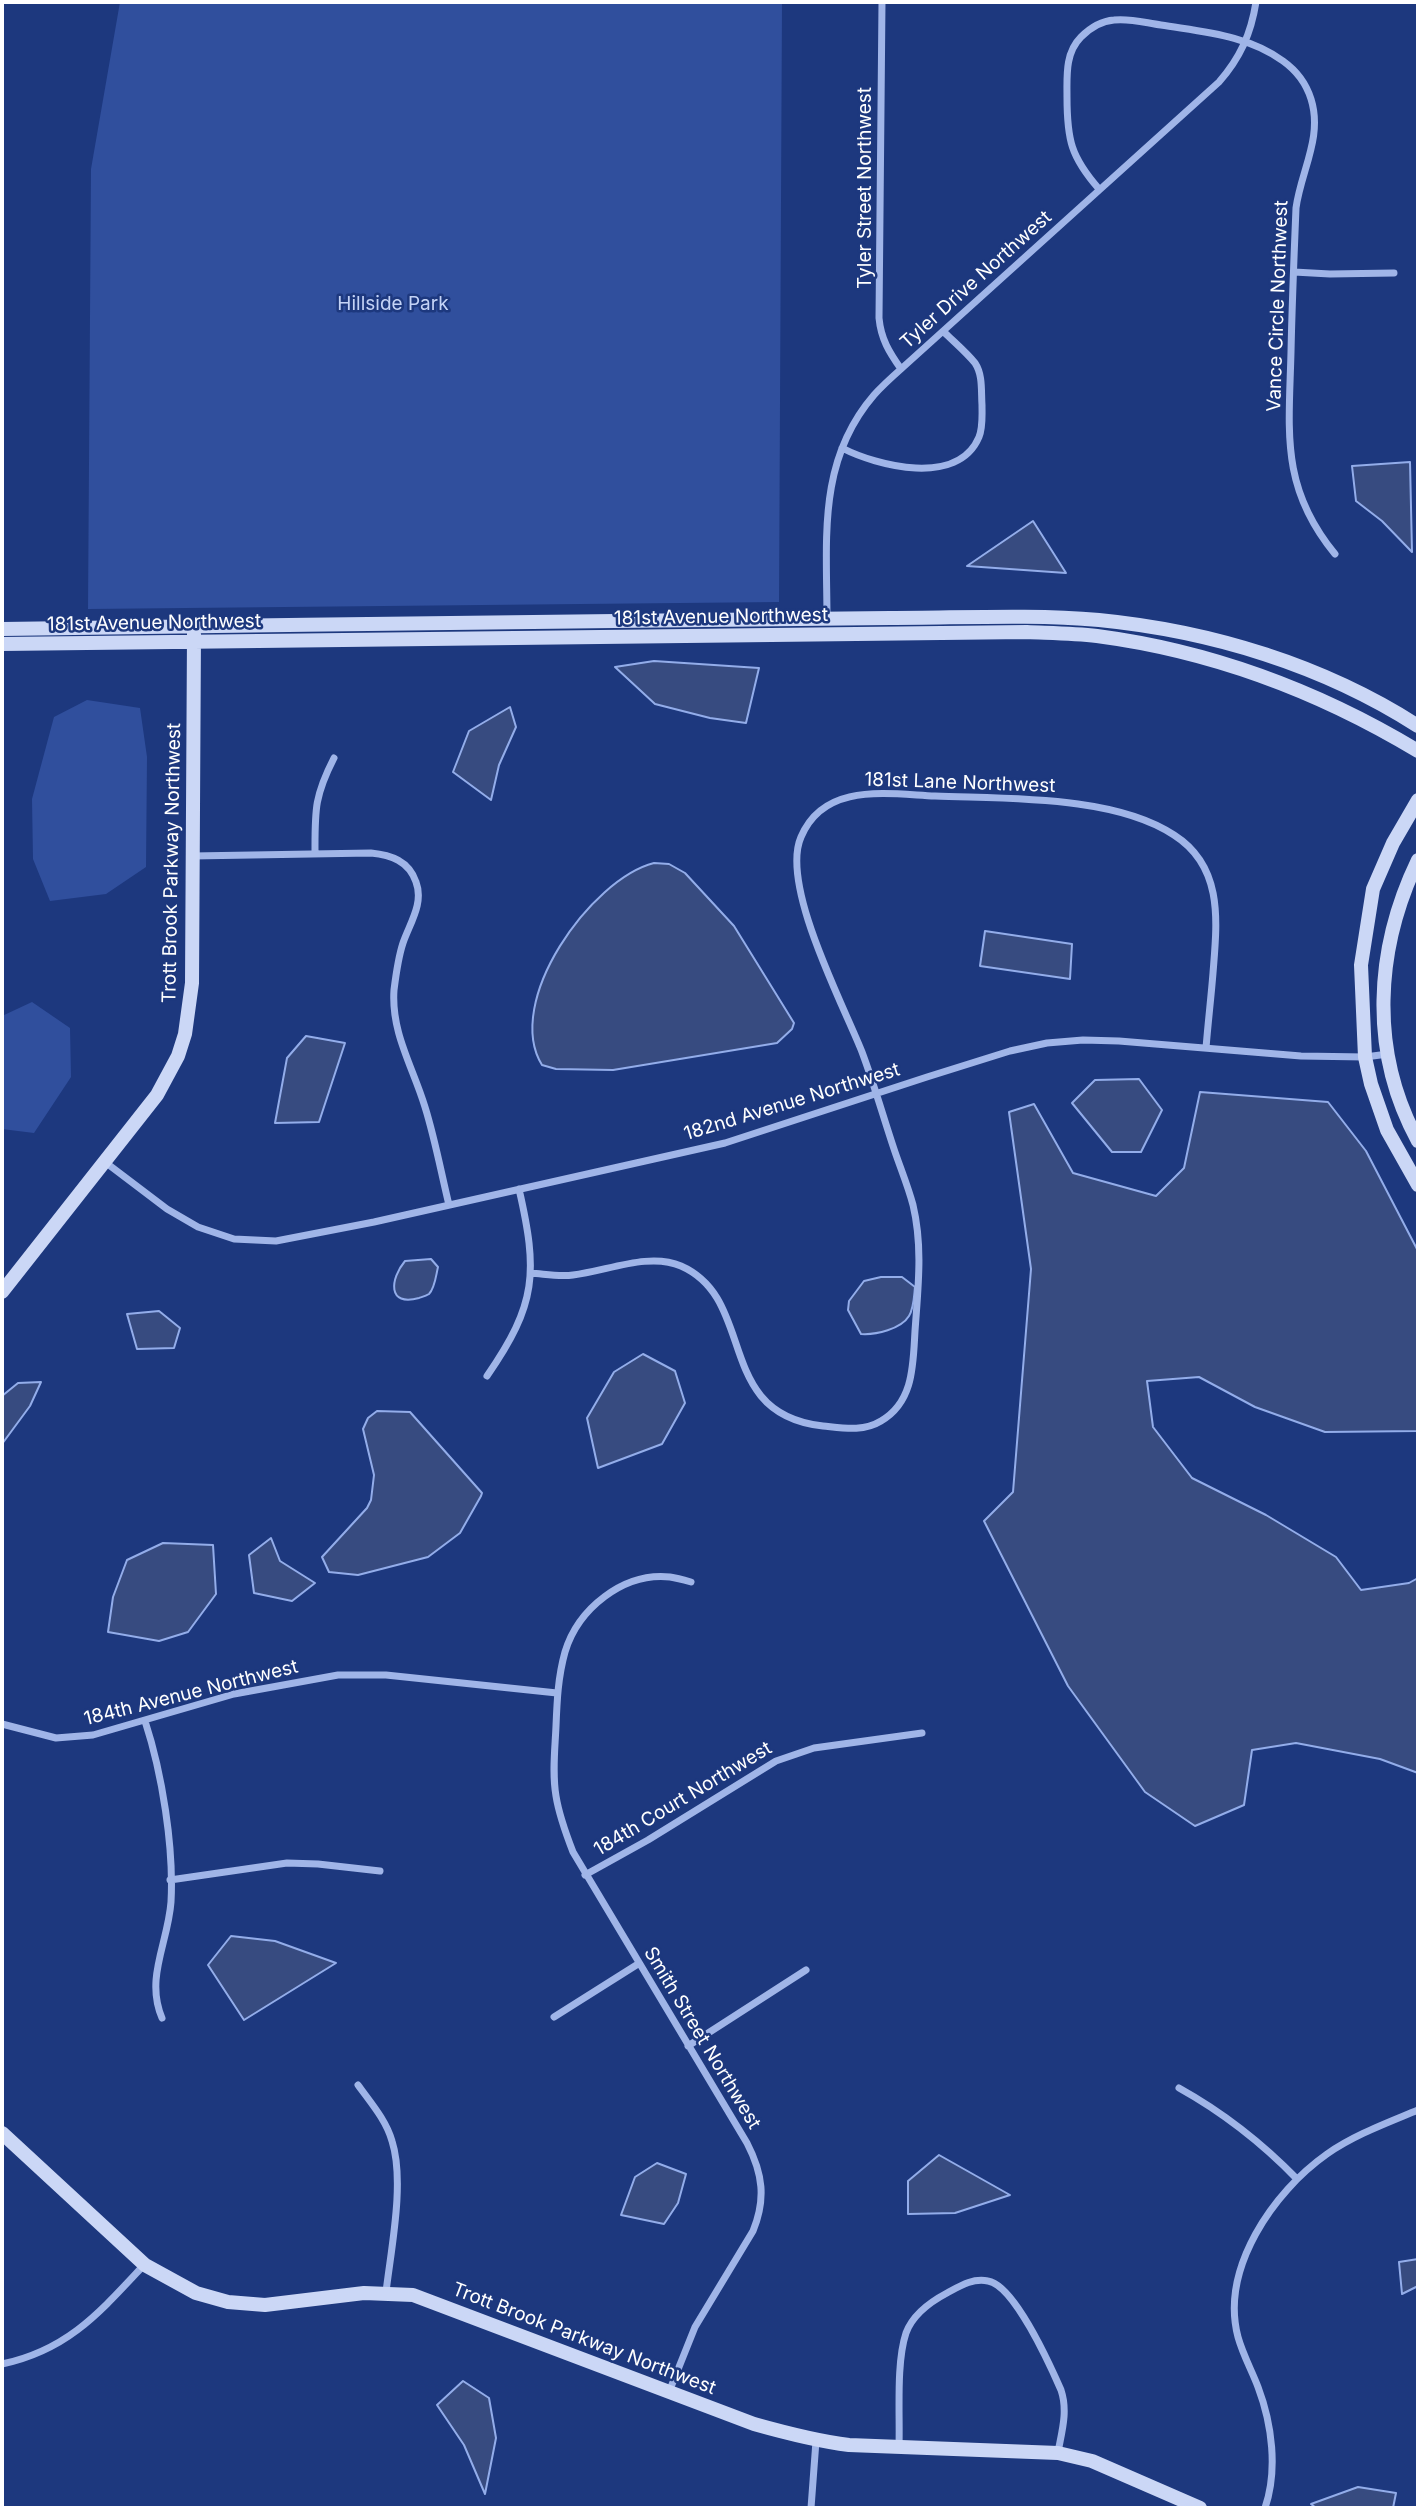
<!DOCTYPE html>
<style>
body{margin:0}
#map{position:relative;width:1420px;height:2510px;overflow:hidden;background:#1d387e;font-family:Inter,sans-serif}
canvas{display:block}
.frame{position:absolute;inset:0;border:4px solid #fff;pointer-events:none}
</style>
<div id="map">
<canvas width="1420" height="2510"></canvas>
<div class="frame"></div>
</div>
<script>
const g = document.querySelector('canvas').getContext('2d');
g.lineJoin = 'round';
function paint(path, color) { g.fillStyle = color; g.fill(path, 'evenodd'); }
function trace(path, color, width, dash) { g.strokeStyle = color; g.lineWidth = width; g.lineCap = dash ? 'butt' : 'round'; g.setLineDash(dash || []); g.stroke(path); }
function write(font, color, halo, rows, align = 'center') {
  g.font = font + ' Inter,sans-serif'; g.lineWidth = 5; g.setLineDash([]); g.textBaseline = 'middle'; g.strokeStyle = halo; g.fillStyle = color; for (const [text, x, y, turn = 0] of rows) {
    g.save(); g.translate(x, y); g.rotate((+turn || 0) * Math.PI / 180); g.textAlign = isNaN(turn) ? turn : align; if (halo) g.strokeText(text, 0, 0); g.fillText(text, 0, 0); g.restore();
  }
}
const green = new Path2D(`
 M120,2H782L779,602L88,609L91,169Z
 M87,700L140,708L147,757L146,867L106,894L50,901L33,859L32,799L54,717Z
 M32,1002L70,1028L71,1077L34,1133L2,1129V1016Z`);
const water = new Path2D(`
 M1410,462L1412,552L1382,521L1356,501L1352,466Z
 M1033,521L1066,573L967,566Z
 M654,661L759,668L746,723L710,718L655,704L615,667Z
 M510,707L516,727L499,765L491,800L453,772L469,731Z
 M654,863L669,864L685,873L734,926L794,1023L792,1029L777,1043L613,1070L556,1069L542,1065C503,1002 591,879 654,863Z
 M985,931L1072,944L1070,979L980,966Z
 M306,1036L345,1043L319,1122L275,1123L287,1058Z
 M1139,1079L1162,1110L1141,1152H1112L1072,1103L1095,1080Z
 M1200,1092L1328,1102L1366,1151L1418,1251V1431L1325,1432L1255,1407L1199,1377L1147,1381L1153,1427L1192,1478L1266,1515L1336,1557L1361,1590L1409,1583L1418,1578V1773L1380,1759L1296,1743L1252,1750L1244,1805L1195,1826L1145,1792L1068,1686L984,1521L1013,1492L1031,1269L1009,1112L1034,1104L1073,1173L1156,1196L1184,1168Z
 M431,1259L438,1267C436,1275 435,1288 429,1294C426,1296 422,1297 419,1298C387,1307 390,1279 405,1261Z
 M881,1277H902L915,1287C914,1296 914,1308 909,1316C901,1329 876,1335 861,1334L848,1310L849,1301L864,1281Z
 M159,1311L180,1328L174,1348L137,1349L127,1314Z
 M643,1354L675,1371L685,1403L662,1444L598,1468L587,1418L614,1372Z
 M41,1382L30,1406L2,1444V1396L18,1383Z
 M377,1411L410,1412L482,1493L481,1496L460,1533L428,1557L358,1575L329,1572L322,1557L367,1508L371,1500L374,1475L363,1429L368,1418Z
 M271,1538L280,1561L315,1583L292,1601L254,1593L249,1555Z
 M163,1543L213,1545L216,1594L188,1632L159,1641L108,1632L113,1597L127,1560Z
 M231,1936L275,1941L336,1963L244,2020L208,1965Z
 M939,2155L1010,2195L955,2213L908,2214V2181Z
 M657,2163L686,2174L678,2203L664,2224L621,2215L635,2177Z
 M1418,2259V2286L1402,2294L1399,2262Z
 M463,2381L489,2398L496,2438L485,2494L464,2445L437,2405Z
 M1358,2487L1396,2493L1393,2508H1316L1311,2504Z`);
const street = new Path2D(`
 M882,2L879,318C881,339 889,352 901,369
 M1099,189C1071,157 1067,140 1067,97C1067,76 1065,53 1081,37C1090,28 1101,21 1114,20C1130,18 1146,23 1161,25C1203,32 1248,35 1283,61C1297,71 1306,83 1311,99C1323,137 1301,171 1296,208C1294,256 1292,304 1291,352C1289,432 1280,487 1335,554
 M1294,272L1330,274L1394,273
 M842,448C877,466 958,487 979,437C983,427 982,416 982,405C981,391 983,375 975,363C966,352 954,342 944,332
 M827,620C827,539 817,461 874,395C882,386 892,377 901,369L1219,82C1240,58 1251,34 1256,2
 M315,853C315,811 314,797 334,758
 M192,856L371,853C391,855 409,861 416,882C424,903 410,923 403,943C398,958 396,974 394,990C391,1033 413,1067 425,1107C435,1139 441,1172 449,1205
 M105,1162L167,1209L198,1227L234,1239L276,1241L374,1222L725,1143L927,1077L1010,1051L1047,1043L1083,1040L1119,1041L1301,1056L1365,1057L1388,1054
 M531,1273C545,1274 559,1277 573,1275C607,1271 649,1252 681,1266C758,1300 713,1414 823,1426C843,1428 863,1432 881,1421C914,1402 913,1364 915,1331C918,1288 923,1247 913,1205C908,1186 900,1167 894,1149C883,1116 874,1084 862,1052C843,1004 780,885 801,837C824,782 887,794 935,796C1006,799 1114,795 1174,835C1224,867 1217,922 1213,973C1211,998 1208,1023 1206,1048
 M487,1376C537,1304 538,1272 519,1189
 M145,1721C162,1773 174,1847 171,1902C168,1943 145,1978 162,2018
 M2,1724L56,1738L93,1735L234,1694L338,1675H386L557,1693
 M585,1875L648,1840L776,1761L814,1748L922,1733
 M170,1880L287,1863L318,1864L380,1871
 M554,2017L638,1964
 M688,2046L806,1970
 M358,2085C371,2103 386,2120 392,2141C405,2182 391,2249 386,2292
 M1179,2088C1224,2113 1262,2143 1297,2179
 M2,2364C68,2350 100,2312 144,2265
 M669,2392L695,2327L753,2231C766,2199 763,2174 747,2143L573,1852C566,1834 559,1815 556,1796C552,1773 555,1749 556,1726C557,1701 558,1677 565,1652C578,1609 623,1572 670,1577C677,1578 684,1580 691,1582
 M899,2446C900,2414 896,2363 906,2333C913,2314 930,2302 947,2293C960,2286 972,2278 988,2281C1014,2285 1050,2365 1061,2390C1068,2411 1062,2431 1058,2452
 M811,2508L816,2441
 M1265,2508C1278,2470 1272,2424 1258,2387C1252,2371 1243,2355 1238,2337C1220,2269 1273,2192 1327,2154C1354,2135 1387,2123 1418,2110`);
const secondary = new Path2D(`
 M2,629C206,626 411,623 615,621C707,620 798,619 890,618C959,618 1030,614 1099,620C1211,631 1323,665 1418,726
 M2,644L1027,632C1050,633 1074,633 1097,636C1211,651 1320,692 1418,751
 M1418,800L1393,843L1373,889L1361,965L1365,1057L1371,1084L1387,1130L1418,1185
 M1418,860C1375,949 1369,1052 1418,1141
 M2,1292L157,1095L178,1056L185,1034L192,983L194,634
 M2,2133L145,2265L196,2293L228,2302L265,2305L364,2293L413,2295L754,2424C786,2433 816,2441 849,2445L1058,2453L1092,2461L1200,2508`);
const streetNames = [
 ["Tyler Street Northwest",865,188,-90],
 ["Tyler Drive Northwest",976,280,-42],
 ["Vance Circle Northwest",1278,306,-88],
 ["181st Avenue Northwest",721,617,-1],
 ["181st Avenue Northwest",154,623,-1],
 ["181st Lane Northwest",960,783,2],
 ["Trott Brook Parkway Northwest",172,863,-89],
 ["182nd Avenue Northwest",792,1102,-17],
 ["184th Avenue Northwest",191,1693,-14],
 ["184th Court Northwest",683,1799,-31],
 ["Smith Street Northwest",702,2038,59],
 ["Trott Brook Parkway Northwest",584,2339,21]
];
const parkNames = [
 ["Hillside Park",393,304]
];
paint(green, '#304f9d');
paint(water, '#374b80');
trace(water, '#93adea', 2);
trace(street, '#a0b5e8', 7);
trace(secondary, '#cbd7f6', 14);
write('19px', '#fff', '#1d387e', streetNames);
write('19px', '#c4d3f6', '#1d387e', parkNames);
</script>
